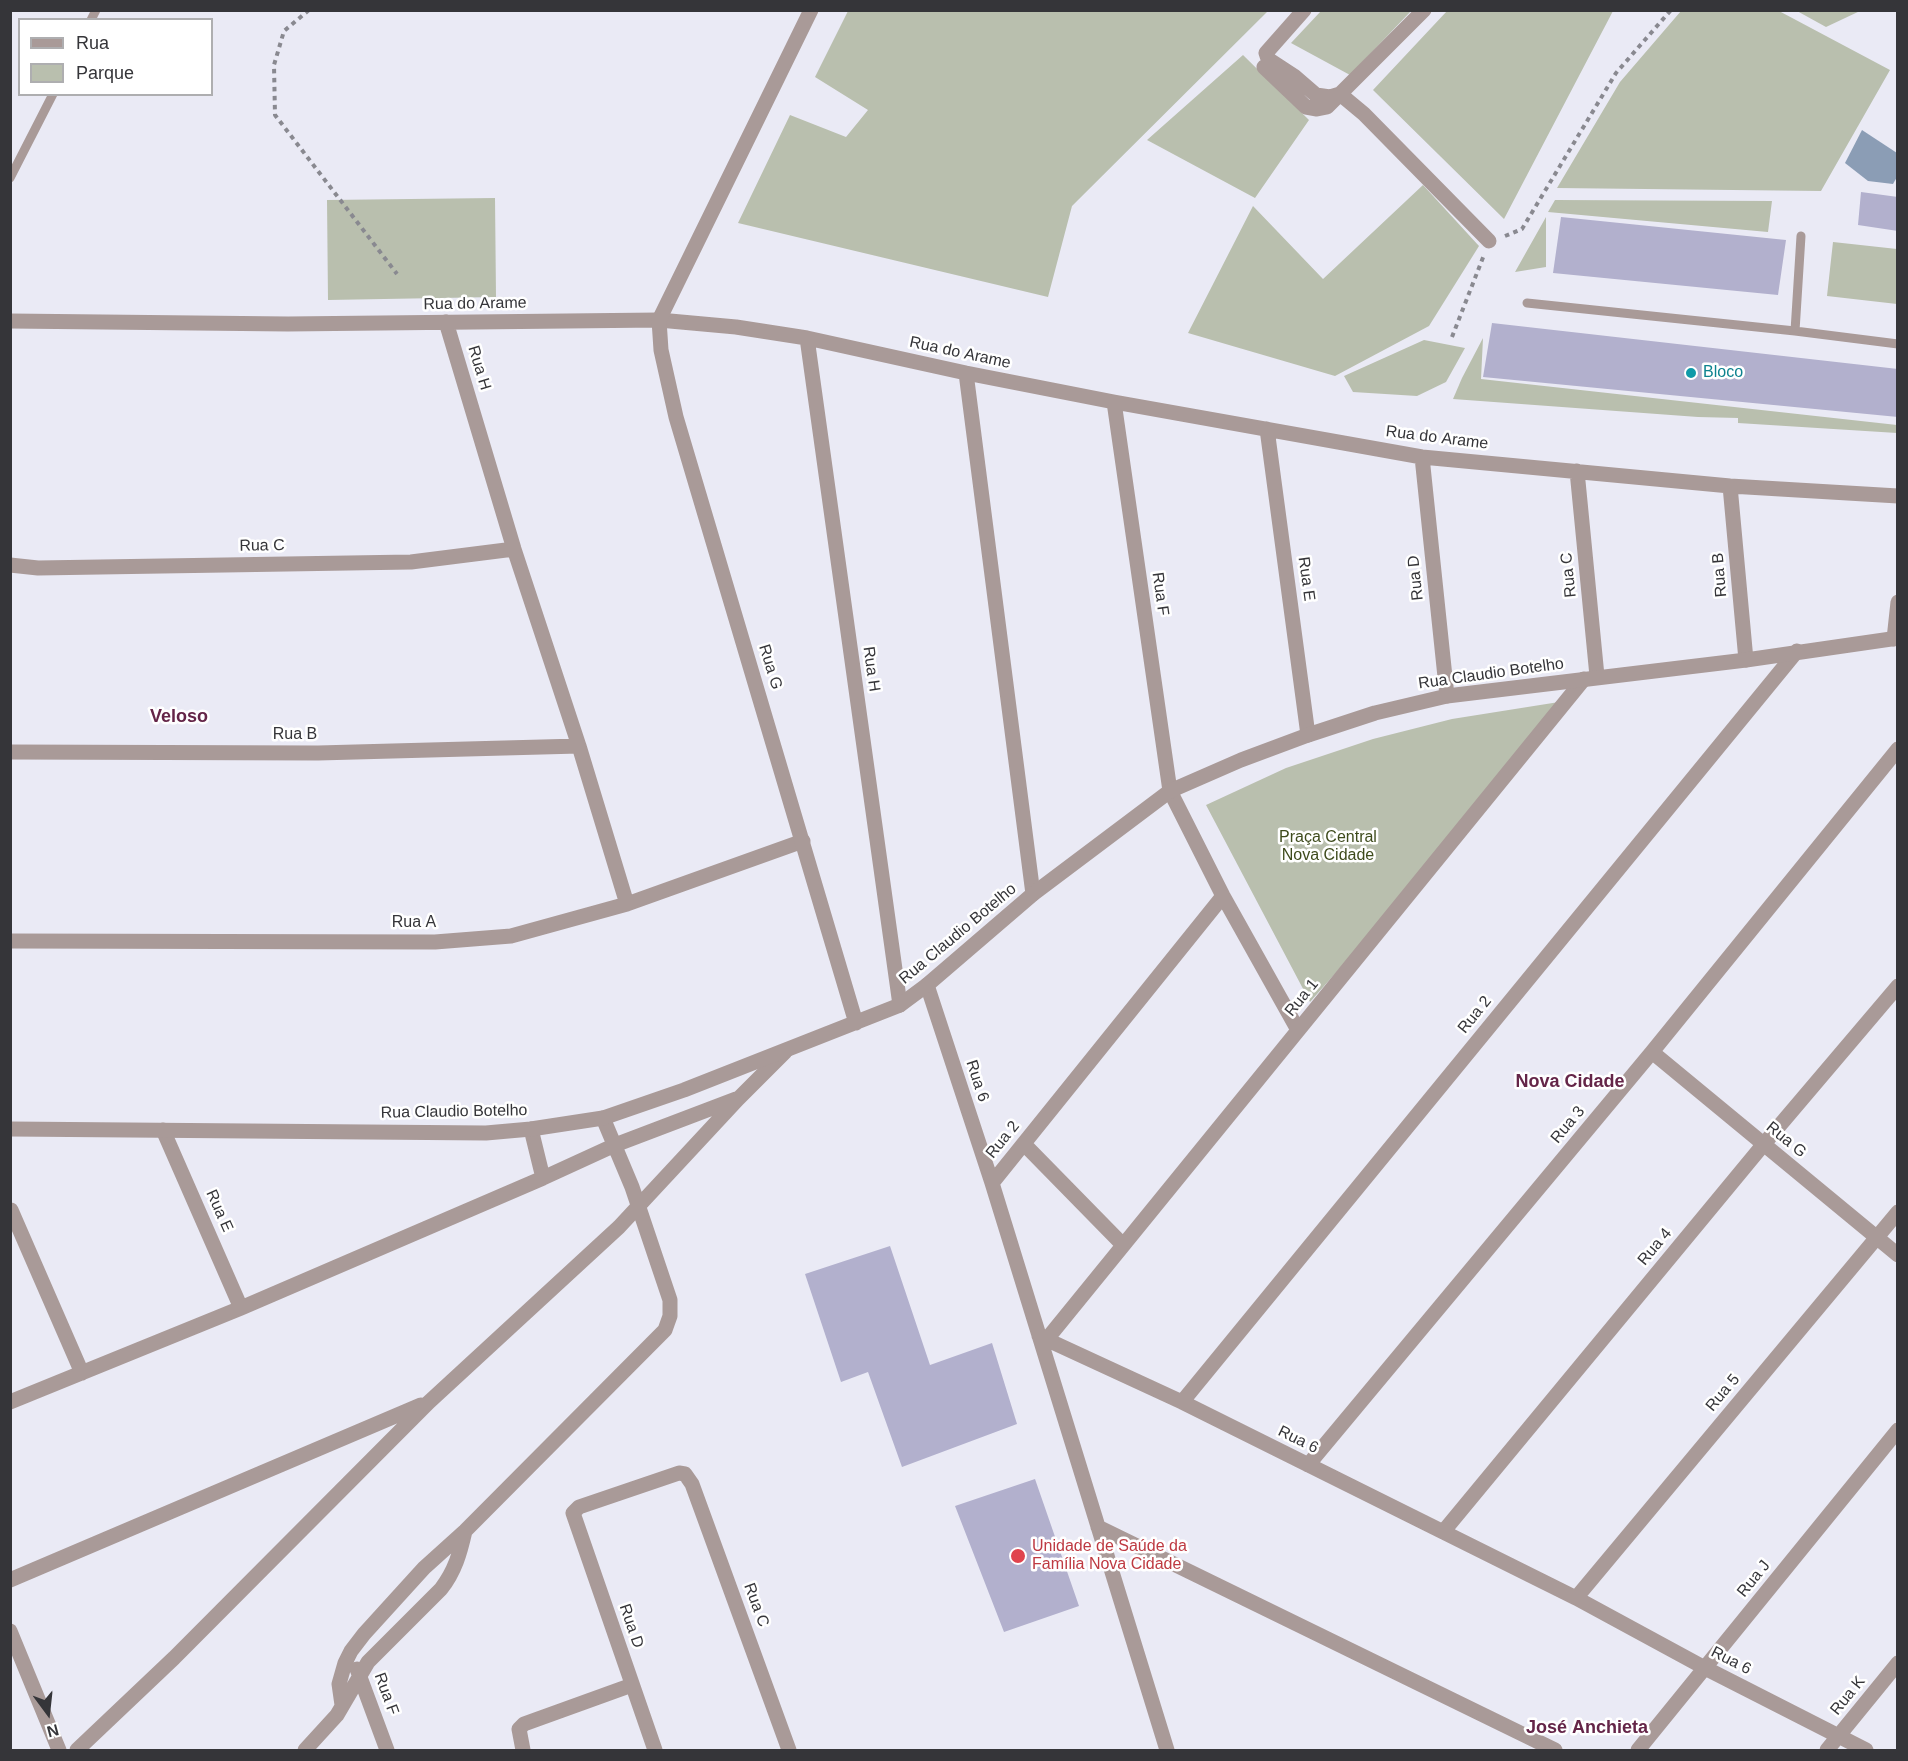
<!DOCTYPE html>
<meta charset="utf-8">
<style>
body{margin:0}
#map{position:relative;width:1908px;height:1761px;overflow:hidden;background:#eaeaf5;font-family:Helvetica,sans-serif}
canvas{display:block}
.frame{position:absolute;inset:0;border:12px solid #353539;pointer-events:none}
.legend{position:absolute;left:18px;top:18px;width:195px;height:78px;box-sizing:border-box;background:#fff;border:2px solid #aeaeb0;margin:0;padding:8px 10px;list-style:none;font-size:18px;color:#353539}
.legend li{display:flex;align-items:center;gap:12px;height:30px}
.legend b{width:30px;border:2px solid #aeaeb0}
.north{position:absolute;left:18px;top:1683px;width:60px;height:60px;-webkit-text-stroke:4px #fff;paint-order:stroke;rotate:165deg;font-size:16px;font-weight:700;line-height:24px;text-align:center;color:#353539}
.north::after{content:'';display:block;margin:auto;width:21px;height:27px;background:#353539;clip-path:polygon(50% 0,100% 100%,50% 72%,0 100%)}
</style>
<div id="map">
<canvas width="1908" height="1761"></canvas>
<div class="frame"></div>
<ul class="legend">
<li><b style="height:8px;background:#a99a98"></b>Rua</li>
<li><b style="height:16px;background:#b9bfae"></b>Parque</li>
</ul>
<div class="north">N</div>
</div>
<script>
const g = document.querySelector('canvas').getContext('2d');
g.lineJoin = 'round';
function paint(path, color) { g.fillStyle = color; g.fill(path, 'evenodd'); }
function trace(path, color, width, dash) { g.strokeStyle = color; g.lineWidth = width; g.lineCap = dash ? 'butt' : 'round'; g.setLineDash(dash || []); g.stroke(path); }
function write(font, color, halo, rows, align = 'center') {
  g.font = font + ' Helvetica,sans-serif'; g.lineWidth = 5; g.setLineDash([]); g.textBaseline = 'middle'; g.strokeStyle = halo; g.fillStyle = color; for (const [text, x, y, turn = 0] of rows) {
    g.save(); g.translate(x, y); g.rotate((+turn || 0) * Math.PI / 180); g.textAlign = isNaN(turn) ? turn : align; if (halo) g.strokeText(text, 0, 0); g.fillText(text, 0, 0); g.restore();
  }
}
const green = new Path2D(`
 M848,11V10L1268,11L1072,206L1048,297L738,223L790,115L846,137L868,110L815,77Z
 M1321,11H1411L1350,75L1291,43Z
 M1447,11H1613L1504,219L1373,90Z
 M1681,11H1779L1890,70L1821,191L1557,188L1620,82Z
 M1797,11L1860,10V11L1826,27Z
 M1243,55L1309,120L1255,198L1147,140Z
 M1423,185L1479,246L1429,326L1335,376L1188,333L1253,206L1323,279Z
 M495,198L496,297L328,300L327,200Z
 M1555,200L1772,201L1768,232L1548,212Z
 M1546,217V267L1515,272Z
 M1833,242L1897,249V304L1827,296Z
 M1483,338L1481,379L1897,425V433L1738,423V418L1698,417L1453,399L1462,378Z
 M1424,340L1465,348L1446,382L1417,396L1353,392L1344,376Z
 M1559,702L1392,909L1310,1002L1206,805L1286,768L1373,739L1452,719Z`);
const water = new Path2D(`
 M1862,130L1897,153V177L1893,184L1868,181L1845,163Z`);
const building = new Path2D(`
 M1861,192L1898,197V231L1858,225Z
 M1561,217L1786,240L1778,295L1553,273Z
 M1492,323L1898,369V417L1483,377Z
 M890,1246L930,1365L992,1343L1017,1424L902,1467L868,1372L841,1382L805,1274Z
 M1035,1479L1079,1606L1004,1632L955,1506Z`);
const path = new Path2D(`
 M309,10L284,31L274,65L275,115L397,274
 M1505,236L1522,229L1616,73L1671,10
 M1452,337L1484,255`);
const service = new Path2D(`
 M91,20L96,10
 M10,178L53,94
 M1527,303L1795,331L1898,344
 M1795,331L1801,236`);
const minor = new Path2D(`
 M1304,10L1266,53L1268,59L1294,76L1316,95L1330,97L1340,94L1424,10
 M1275,64L1264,67L1306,107L1317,109L1327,107L1340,94L1364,114L1489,241
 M10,321L288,324L659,320L736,327L807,338L966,373L1114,402L1422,457L1730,486L1898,496
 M446,322L514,549L579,746L627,904
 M807,338L900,1005
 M966,373L1033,894
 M1114,402L1170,791L1223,896L1298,1030
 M1267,429L1308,735
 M1422,457L1447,696
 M1577,471L1597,676
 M1730,486L1746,660
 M10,565L38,568L411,562L514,549
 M1894,639L1898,602
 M10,752L318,753L579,746
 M10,941L435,942L511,936L627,904L803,841
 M927,985L992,1183L1167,1750
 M1652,1052L1898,1255
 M531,1129L543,1178
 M163,1130L241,1308
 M1024,1144L1123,1245
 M992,1183L1223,896
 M11,1210L82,1373
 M1039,1336L1182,1402L1576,1598L1705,1668L1866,1750
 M1047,1339L1584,679
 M10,1402L241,1308L543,1178L615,1145L736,1099
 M1182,1402L1797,651
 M1308,1465L1652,1052L1898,749
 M1098,1527L1555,1750
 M1443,1532L1763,1145L1898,986
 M10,1580L421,1405
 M1576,1598L1898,1212
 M10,1631L59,1750
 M357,1669L387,1750
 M342,1705L339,1684L345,1663L351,1651L364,1634L424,1568L465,1531L665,1330L670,1316V1300L632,1187L603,1118
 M77,1750L174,1658L429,1402L619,1227L738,1099L785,1052
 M305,1750L337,1715L368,1662L441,1589C455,1571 460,1553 465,1531
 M523,1750L519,1729L524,1724L632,1685
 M655,1750L573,1513L579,1507L679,1473L685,1474L692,1484L789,1750
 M1638,1750L1898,1430
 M1827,1750L1898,1663`);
const tertiary = new Path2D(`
 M811,10L659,320L661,350L676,417L856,1023
 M10,1129L486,1133L531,1129L603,1118L684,1090L900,1005L927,985L1033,894L1170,791L1241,760L1308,735L1375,713L1447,696L1746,660L1898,638`);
const markers = [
 [1691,373,6,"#0f9aa8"],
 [1018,1556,8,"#e0444e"]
];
const streetNames = [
 ["Rua do Arame",475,304,-1],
 ["Rua do Arame",960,353,12],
 ["Rua H",479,368,73],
 ["Rua do Arame",1437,438,7],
 ["Rua C",262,546,-1],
 ["Rua C",1569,575,-96],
 ["Rua B",1720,575,-95],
 ["Rua D",1416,578,-96],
 ["Rua E",1306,579,82],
 ["Rua F",1160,594,82],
 ["Rua G",770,667,73],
 ["Rua H",871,669,82],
 ["Rua Claudio Botelho",1491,674,-8],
 ["Rua B",295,735],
 ["Rua A",414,923],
 ["Rua Claudio Botelho",958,934,-40],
 ["Rua 1",1302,998,-51],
 ["Rua 2",1475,1015,-51],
 ["Rua 6",977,1081,72],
 ["Rua Claudio Botelho",454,1112,-1],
 ["Rua 3",1568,1125,-50],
 ["Rua 2",1003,1140,-51],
 ["Rua G",1786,1140,39],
 ["Rua E",219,1211,66],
 ["Rua 4",1655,1247,-50],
 ["Rua 5",1723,1393,-50],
 ["Rua 6",1298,1440,26],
 ["Rua J",1754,1579,-51],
 ["Rua C",756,1605,70],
 ["Rua D",631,1626,71],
 ["Rua 6",1731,1661,27],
 ["Rua F",386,1694,70],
 ["Rua K",1848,1696,-51]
];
const cultureNames = [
 ["Bloco",1703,373]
];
const parkNames = [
 ["Praça Central",1328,838],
 ["Nova Cidade",1328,856]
];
const healthNames = [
 ["Unidade de Saúde da",1032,1547],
 ["Família Nova Cidade",1032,1565]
];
const neighbourhoodNames = [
 ["Veloso",179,717],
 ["Nova Cidade",1570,1082],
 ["José Anchieta",1587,1728]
];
paint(green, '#b9bfae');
paint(water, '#8b9db5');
paint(building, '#b2b0cd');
trace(path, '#898990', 4, [4.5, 4.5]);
trace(service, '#a99a98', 9);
trace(minor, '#a99a98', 15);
trace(tertiary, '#a99a98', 15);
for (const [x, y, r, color] of markers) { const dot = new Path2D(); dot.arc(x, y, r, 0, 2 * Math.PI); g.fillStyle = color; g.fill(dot); trace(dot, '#fff', 2); }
write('16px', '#353539', '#fff', streetNames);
write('16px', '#0d838f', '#fff', cultureNames, 'left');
write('16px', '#3e4b1c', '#fff', parkNames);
write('16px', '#be3a42', '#fff', healthNames, 'left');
write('bold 18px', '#642548', '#fff', neighbourhoodNames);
</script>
